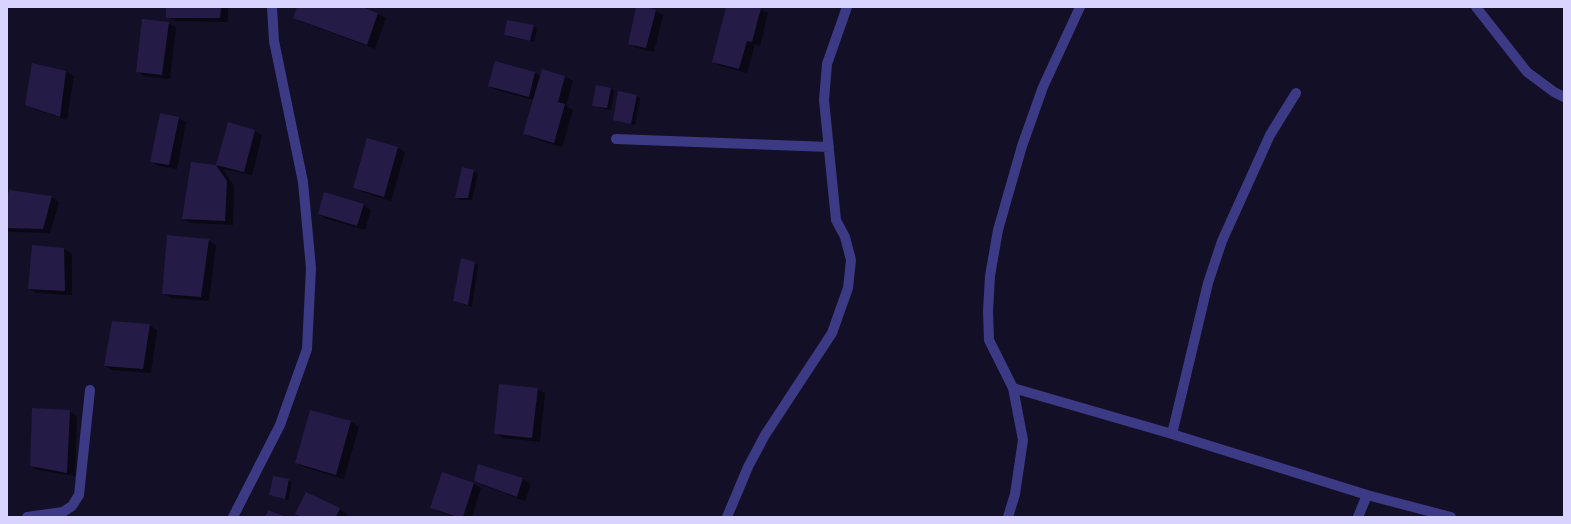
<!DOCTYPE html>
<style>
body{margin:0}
#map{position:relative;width:1571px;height:524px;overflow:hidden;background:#130f26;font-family:Mulish,sans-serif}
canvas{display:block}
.frame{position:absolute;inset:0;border:8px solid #d9d4ff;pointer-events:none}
</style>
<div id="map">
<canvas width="1571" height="524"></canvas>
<div class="frame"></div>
</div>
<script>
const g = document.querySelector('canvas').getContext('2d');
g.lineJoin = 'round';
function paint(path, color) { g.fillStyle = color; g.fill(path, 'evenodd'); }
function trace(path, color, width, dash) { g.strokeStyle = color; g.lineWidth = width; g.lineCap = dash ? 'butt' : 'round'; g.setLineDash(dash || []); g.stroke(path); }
const shadow = new Path2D(`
 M167,7H228V22L175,21L167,17Z
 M298,7H359L378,14L386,18L375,49L302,22L294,18Z
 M637,7L655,11L663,15L654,52L637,48L629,43Z
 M727,7H754L768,13L760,46L755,44L747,73L721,66L713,61Z
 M168,23L176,27L170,79L144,76L137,71Z
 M533,26L537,28L534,42L509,37L505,35Z
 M495,62L535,73L541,76L565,77L573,81L566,106L573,110L562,147L532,138L524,134L534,100L497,90L489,85Z
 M33,64L66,72L74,76L67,120L34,109L26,104Z
 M611,89L614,91L611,110L597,107L594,105Z
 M636,96L640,98L635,125L614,119Z
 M178,118L186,122L177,169L159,166L151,161Z
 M228,124L255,131L262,135L252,175L223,169L234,186L233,225L191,223L183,219L192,163L217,166Z
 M398,148L405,152L391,201L362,192L354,187Z
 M463,168L478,173L472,200H460L456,198Z
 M52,197L59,202L50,233L10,232L7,231V203Z
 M364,205L371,210L365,230L327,219L319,214Z
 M208,240L216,245L209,301L171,298L163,294Z
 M64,249L72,254V295L37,293L29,289Z
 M474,263L478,265L472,307L455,301Z
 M149,325L157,330L151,373L112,370L105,366Z
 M537,389L545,393L540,442L503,438L495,433Z
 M69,411L77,416L75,476L38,470L31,466Z
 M311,411L351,422L359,427L344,479L304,467L296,463Z
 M479,465L523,479L531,484L525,501L483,485L475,481Z
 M288,480L292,483L288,500L270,494Z
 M474,484L481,488L472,517H454L439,512L432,508Z
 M307,493L348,514L346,517H302Z`);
const building = new Path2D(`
 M166,7H221L220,18H166Z
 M297,7H362L378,13L367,45L293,18Z
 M636,7H646L656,10L646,48L628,44Z
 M726,7L761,8L752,42L747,41L739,69L712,62Z
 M142,19L169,22L162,75L136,72Z
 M507,20L534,25L530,41L504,35Z
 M495,61L535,72L529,97L488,86Z
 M32,63L66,71L60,117L25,105Z
 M542,69L565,76L558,102L565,104L554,143L523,134Z
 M596,85L611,88L607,108L592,106Z
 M618,91L637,95L631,124L613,120Z
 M160,113L179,117L169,165L150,162Z
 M228,122L255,130L244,172L216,165L227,181L225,221L182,219L191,162L216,165Z
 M367,138L398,147L384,197L353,188Z
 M462,167L474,170L468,198H455Z
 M9,190L52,196L43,229L7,228V198Z
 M324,192L364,204L357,226L318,214Z
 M167,235L209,239L201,297L162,294Z
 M32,245L64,248L65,291L28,289Z
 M461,258L475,262L468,305L453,301Z
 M112,321L150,324L143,369L104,366Z
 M499,384L538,388L532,438L494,434Z
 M32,408L70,410L67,473L30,466Z
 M310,410L351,421L336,475L295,463Z
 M478,464L523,478L517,497L474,481Z
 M442,472L474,483L463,517H458L430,508Z
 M273,476L289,479L285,499L269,495Z
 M306,492L340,508L336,517H301L295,514Z
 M268,510L286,517H265Z`);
const minor = new Path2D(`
 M1476,7L1527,72L1554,92L1564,97
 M616,139L829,147
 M1013,388L1172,434L1367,495L1451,517
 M1172,434L1208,283L1222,241L1270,135L1296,93
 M27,517L63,512L72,506L79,495L90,390
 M233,517L280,425L307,349L311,268L303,182L274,41L272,7
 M727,517L748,467L765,435L832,333L848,288L851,260L845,237L836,220L824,100L827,64L847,7
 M1008,517L1015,494L1023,440L1013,388L989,340L988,311L990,276L998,230L1022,146L1043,87L1080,7
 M1358,517L1367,495`);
paint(shadow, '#0007');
paint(building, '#241b47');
trace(minor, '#3d3a85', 10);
</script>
